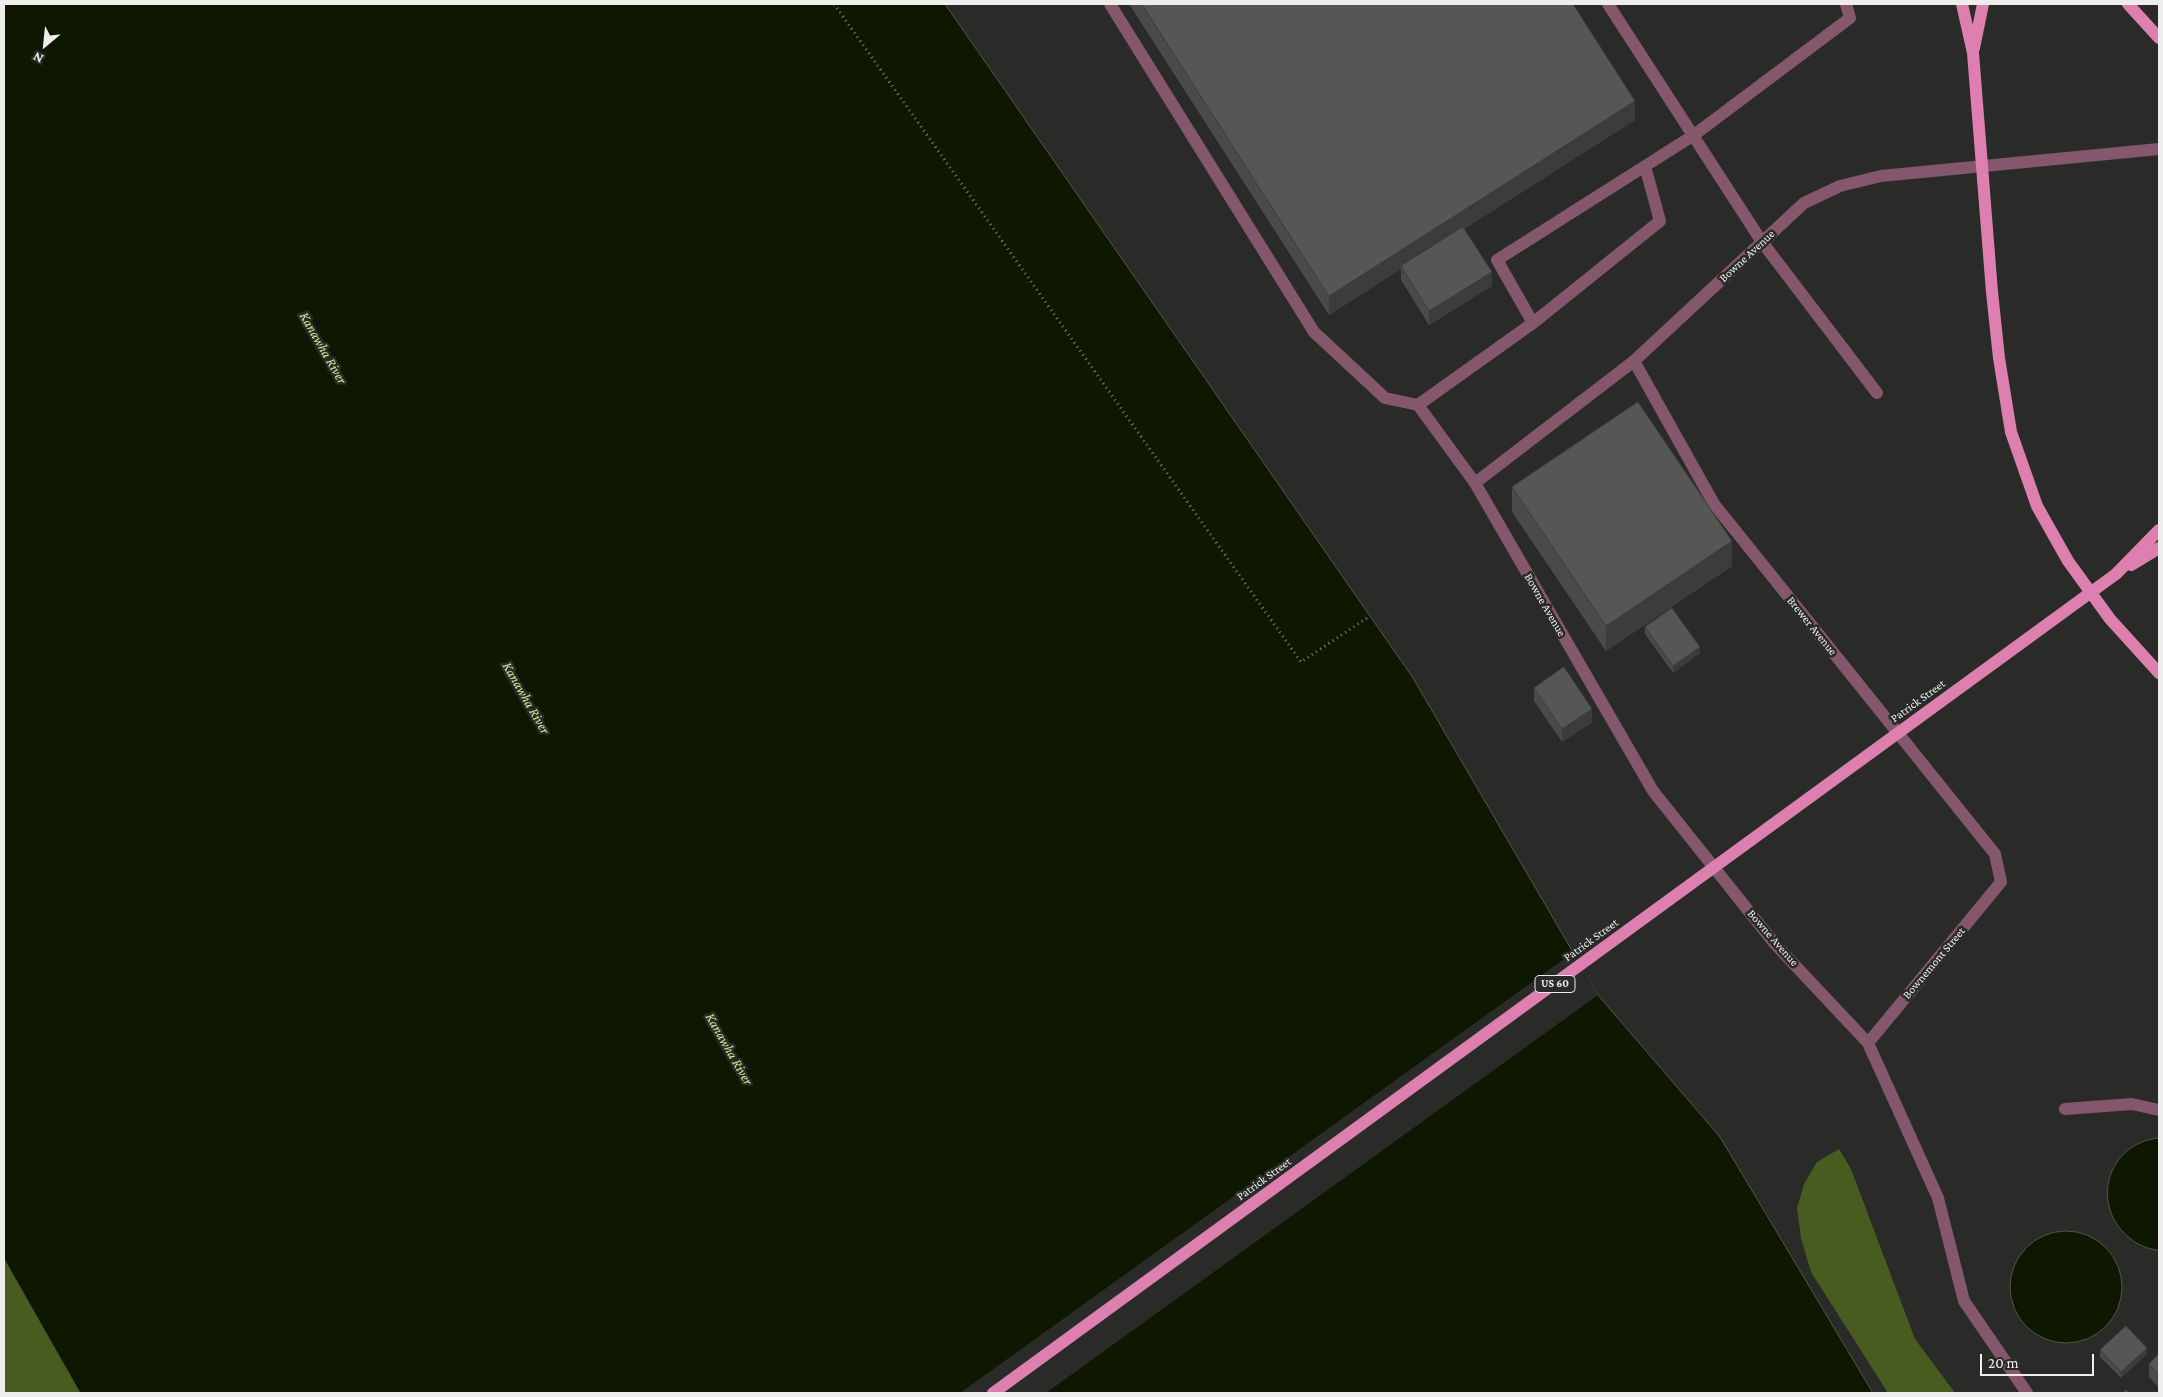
<!DOCTYPE html>
<style>
body{margin:0}
#map{position:relative;width:2163px;height:1397px;overflow:hidden;background:#2a2b29;font-family:"Crimson Pro",serif}
canvas{display:block}
.frame{position:absolute;inset:0;border:5px solid #edeeec;pointer-events:none}
.north{position:absolute;left:20px;top:20px;width:50px;height:50px;-webkit-text-stroke:4px #2a2b29;paint-order:stroke;rotate:208deg;font-size:14px;font-weight:700;line-height:20px;text-align:center;color:#edeeec}
.north::after{content:'';display:block;margin:auto;width:18px;height:22px;background:#edeeec;clip-path:polygon(50% 0,100% 100%,50% 72%,0 100%)}
.scale{position:absolute;left:1980px;top:1354px;width:114px;height:22px;box-sizing:border-box;border:2px solid #edeeec;border-top:0;padding-left:6px;font-size:15px;line-height:18px;white-space:nowrap;color:#edeeec;-webkit-text-stroke:4px #2a2b29;paint-order:stroke}
</style>
<div id="map">
<canvas width="2163" height="1397"></canvas>
<div class="frame"></div>
<div class="north">N</div>
<div class="scale">20 m</div>
</div>
<script>
const g = document.querySelector('canvas').getContext('2d');
g.lineJoin = 'round';
function paint(path, color) { g.fillStyle = color; g.fill(path, 'evenodd'); }
function trace(path, color, width, dash) { g.strokeStyle = color; g.lineWidth = width; g.lineCap = dash ? 'butt' : 'round'; g.setLineDash(dash || []); g.stroke(path); }
function write(font, color, halo, rows, align = 'center') {
  g.font = font + ' "Crimson Pro",serif'; g.lineWidth = 5; g.setLineDash([]); g.textBaseline = 'middle'; g.strokeStyle = halo; g.fillStyle = color; for (const [text, x, y, turn = 0] of rows) {
    g.save(); g.translate(x, y); g.rotate((+turn || 0) * Math.PI / 180); g.textAlign = isNaN(turn) ? turn : align; if (halo) g.strokeText(text, 0, 0); g.fillText(text, 0, 0); g.restore();
  }
}
const forest = new Path2D(`
 M1839,1149L1851,1169L1915,1339L1955,1393H1888L1811,1272L1801,1238L1797,1208L1804,1184L1817,1162Z
 M4,1259L80,1393H4Z`);
const water = new Path2D(`
 M4,4H945L1413,678L1598,995L1720,1137L1873,1393H80L4,1259Z
 M2159,1138V1250C2150,1250 2138,1245 2131,1239C2089,1207 2106,1143 2159,1138Z
 M2010 1287a56 56 0 1 1 112 0a56 56 0 1 1-112 0Z`);
const pier = new Path2D(`
 M1574,952L1598,995L1046,1393H960Z`);
const path = new Path2D(`
 M834,4L1301,662L1370,616`);
const lane = new Path2D(`
 M1110,4L1314,332L1385,398L1418,405
 M1608,4L1762,242L1877,393
 M1846,4L1850,18L1694,135L1497,260L1533,323L1418,405L1475,483L1653,791L1775,944L1868,1043L1938,1198L1964,1301L2027,1393
 M1533,323L1660,221L1645,166
 M1634,361L1714,504L1995,854L2001,882L1868,1043
 M2065,1109L2132,1104L2159,1110`);
const street = new Path2D(`
 M1475,483L1634,361L1804,203L1840,186L1881,176L2159,149`);
const primary = new Path2D(`
 M1962,4L1973,53L1992,292L1999,358L2011,432L2037,506L2068,561L2110,619L2159,673
 M2128,4L2159,38
 M1974,48L1983,4
 M2131,565L2159,548
 M2116,574L2159,530`);
const primaryBridge = new Path2D(`
 M993,1393L2116,574`);
const wall = new Path2D(`
 M1129,4H1573L1635,120L1464,229L1492,286L1429,325L1401,280V269L1329,315Z
 M1512,487L1732,566L1606,651L1512,512Z
 M1645,627L1700,653L1673,673L1645,634Z
 M1534,688L1592,722L1562,742L1534,701Z
 M2100,1350L2147,1354L2121,1378L2100,1357Z
 M2159,1354V1388L2149,1377V1364Z`);
const shadedWall = new Path2D(`
 M1635,101V120L1402,268L1401,266V269L1329,315V296Z
 M1492,272V286L1429,325V311Z
 M1732,541V566L1606,651V626Z
 M1700,647V653L1673,673V666Z
 M1592,709V722L1562,742V729Z
 M2147,1348V1354L2121,1378V1372Z`);
const building = new Path2D(`
 M1142,4H1573L1635,101L1329,296Z
 M1463,227L1492,272L1429,311L1401,266Z
 M1638,402L1732,541L1606,626L1512,487Z
 M1672,608L1700,647L1673,666L1645,627Z
 M1564,667L1592,709L1562,729L1534,688Z
 M2126,1326L2147,1348L2121,1372L2100,1350Z
 M2159,1354V1375L2149,1364Z
 M2126,1390L2129,1393H2123Z`);
const shields = [
 [1555,984,40]
];
const shieldNames = [
 ["US 60",1555,984]
];
const streetNames = [
 ["Bowne Avenue",1747,256,-43],
 ["Bowne Avenue",1545,605,60],
 ["Brewer Avenue",1812,626,51],
 ["Patrick Street",1918,701,-36],
 ["Bowne Avenue",1773,938,49],
 ["Patrick Street",1591,940,-36],
 ["Bownemont Street",1934,963,-50],
 ["Patrick Street",1264,1179,-36]
];
const waterNames = [
 ["Kanawha River",323,348,60],
 ["Kanawha River",526,698,60],
 ["Kanawha River",729,1049,60]
];
paint(forest, '#485c1f');
paint(water, '#0e1800');
trace(water, '#515847', 1);
paint(pier, '#2a2b29');
trace(path, '#7d7e7c', 3, [1, 4]);
trace(lane, '#84576d', 12);
trace(street, '#84576d', 12);
trace(primary, '#dd80b0', 12);
trace(primaryBridge, '#dd80b0', 12);
paint(wall, '#4a4b48');
paint(shadedWall, '#3c3d3b');
paint(building, '#565754');
trace(building, '#3c3d3b', 1);
for (const [x, y, w] of shields) { const box = new Path2D(); box.roundRect(x - w / 2, y - 8.5, w, 17, 4); g.fillStyle = '#2a2b29'; g.fill(box); trace(box, '#edeeec', 1); }
write('bold 11px', '#edeeec', null, shieldNames);
write('12px', '#edeeec', '#2a2b29', streetNames);
write('italic 14px', '#c9eb91', '#2a2b29', waterNames);
</script>
